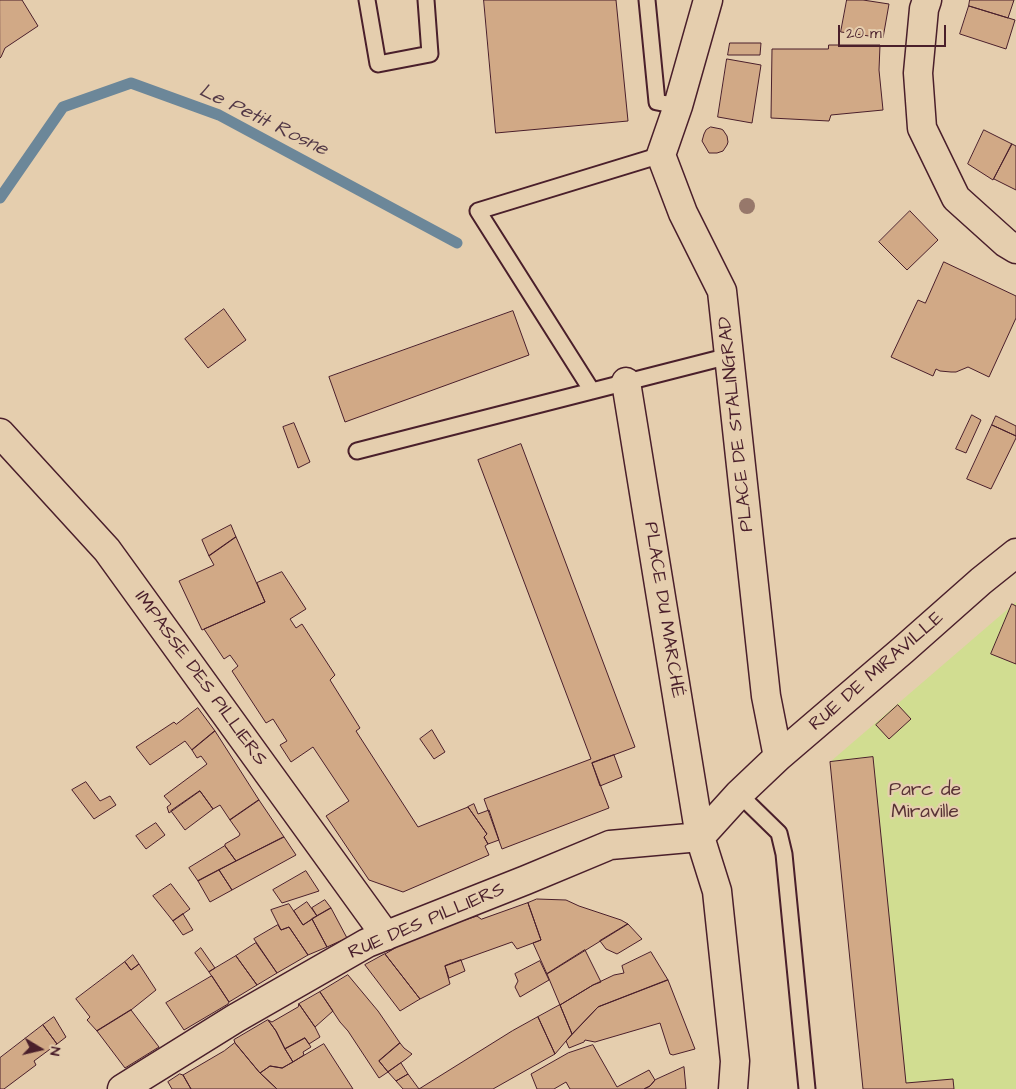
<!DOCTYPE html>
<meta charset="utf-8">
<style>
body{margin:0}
#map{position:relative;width:1016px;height:1089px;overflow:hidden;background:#e5ceae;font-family:"Architects Daughter",sans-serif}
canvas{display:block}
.north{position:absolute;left:15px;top:1024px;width:50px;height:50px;-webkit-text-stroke:4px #e5ceae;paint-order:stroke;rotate:99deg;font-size:14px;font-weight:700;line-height:20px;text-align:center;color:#4a1f2b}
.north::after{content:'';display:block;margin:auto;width:18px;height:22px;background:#4a1f2b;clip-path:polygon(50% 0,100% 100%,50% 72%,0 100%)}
.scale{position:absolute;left:838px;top:25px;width:108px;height:22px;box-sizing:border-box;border:2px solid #4a1f2b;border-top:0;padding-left:6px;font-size:15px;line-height:18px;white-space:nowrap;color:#4a1f2b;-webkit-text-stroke:4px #e5ceae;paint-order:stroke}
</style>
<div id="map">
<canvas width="1016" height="1089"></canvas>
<div class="north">N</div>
<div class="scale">20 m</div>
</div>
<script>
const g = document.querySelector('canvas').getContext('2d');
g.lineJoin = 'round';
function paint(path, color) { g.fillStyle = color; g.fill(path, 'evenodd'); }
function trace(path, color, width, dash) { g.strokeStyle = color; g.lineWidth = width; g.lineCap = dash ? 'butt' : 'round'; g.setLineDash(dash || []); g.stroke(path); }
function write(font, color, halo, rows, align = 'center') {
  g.font = font + ' "Architects Daughter",sans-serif'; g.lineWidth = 4.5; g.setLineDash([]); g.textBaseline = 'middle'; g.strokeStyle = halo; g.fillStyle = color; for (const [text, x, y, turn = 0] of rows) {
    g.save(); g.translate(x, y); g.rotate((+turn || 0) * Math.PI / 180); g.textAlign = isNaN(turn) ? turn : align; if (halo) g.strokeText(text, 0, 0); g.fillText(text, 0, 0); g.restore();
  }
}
const green = new Path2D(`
 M1016,602V1089H863L830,762Z`);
const stream = new Path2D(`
 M0,198L63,107L131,83L219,115L457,243`);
const building = new Path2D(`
 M0,0H22L38,26L5,48L1,57L0,58Z
 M484,0H616L628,121L496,133Z
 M847,0H863L889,4L883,38L841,32Z
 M970,0H1014L1008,18L969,6Z
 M969,6L1015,20L1006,49L960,34Z
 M730,43H761L760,55H728Z
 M829,45H880L879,70L883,110L831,115L829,121L771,118L772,49H828Z
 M727,59L761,65L752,123L718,117Z
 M711,127L721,129L723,130L727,136L728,142L727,145L723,151L717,153H709L702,141L704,134L706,130Z
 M984,130L1012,144L993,180L968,164Z
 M1012,144L1016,146V190L994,179Z
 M910,211L938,240L907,270L879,242Z
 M944,262L1016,296V318L989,377L968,367L956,372H951L940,371L936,369L933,376L891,357L918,300L925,303Z
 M224,309L246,340L208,368L185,339Z
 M513,311L529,355L345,422L329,377Z
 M972,415L981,420L966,453L956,449Z
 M996,416L1016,426V436L992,425Z
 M294,423L310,462L298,468L283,427Z
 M992,425L1016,436V438L991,489L967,479Z
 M521,444L635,747L592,763L609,808L502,849L484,799L591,759L478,460Z
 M231,525L236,537L209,556L202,540Z
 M236,537L265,602L202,630L179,581L214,565L209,556Z
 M282,572L306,609L290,619L296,628L302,624L335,675L330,680L360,728L356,731L418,827L468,807L487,834L484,837L488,844L485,846L489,855L403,892L369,880L326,816L349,801L313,747L291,762L280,745L287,741L273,719L266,723L232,671L238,666L230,655L224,659L204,629L265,602L257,583Z
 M1012,604L1016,606V664L991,654Z
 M898,705L911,719L889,739L876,725Z
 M198,708L215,731L192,750L185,741L150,765L136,747L174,722L176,724Z
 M432,730L445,752L434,759L420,739Z
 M215,731L259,800L230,820L220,805L213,809L200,791L169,813L167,807L171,804L164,796L207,764L201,756L197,758L192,750Z
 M614,755L622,777L600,786L592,763Z
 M873,757L906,1083L953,1079L954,1089H863L830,762Z
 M86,782L100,801L110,796L116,805L94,819L72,790Z
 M200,791L213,809L185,830L171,811Z
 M259,800L284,837L236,861L225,846V844L239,836L240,834L230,820Z
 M474,804L478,814L489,810L499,840L488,844L484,837L487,834L468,807Z
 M156,823L165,835L146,849L136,836Z
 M284,837L296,855L232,890L219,870Z
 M225,846L236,861L198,881L189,868Z
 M219,870L232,890L210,902L198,881Z
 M306,871L319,891L282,903L273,890Z
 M171,884L190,909L173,921L153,896Z
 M537,899L566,900L579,906L621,920L628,924L547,974L533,943L541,940L528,903Z
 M325,900L331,908L317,916L312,908Z
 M307,902L317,916L303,925L294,911Z
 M528,903L541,940L517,949L512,942L445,966L450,984L420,999L385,954L412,938L431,931L477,916L481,919Z
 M289,904L303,925L312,919L327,947L308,955L289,927L281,930L271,910Z
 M331,908L347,938L327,947L312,919Z
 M183,914L193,930L183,935L173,921Z
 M628,924L642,939L617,954L606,949L600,941Z
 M278,925L281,930L289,927L308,955L277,973L254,939Z
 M256,943L277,973L257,985L236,956Z
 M201,948L215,968L209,972L195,953Z
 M585,950L601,982L593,985L560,1005L547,974Z
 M651,952L668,980L598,1007L572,1034L560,1005L593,985L614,975L624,973L622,966Z
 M385,954L420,999L400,1011L365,965Z
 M133,955L139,964L131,970L125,962Z
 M236,956L257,985L229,1002L209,972Z
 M461,960L465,971L449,978L445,966Z
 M540,961L549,980L520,997L515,987L518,981L515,974Z
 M125,962L131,970L139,964L156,990L131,1010L97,1031L87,1020L90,1017L76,999Z
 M348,975L378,1011L400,1043L379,1061L388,1072L379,1078L348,1031L340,1022L320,992Z
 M212,976L229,1002L228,1004L184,1030L166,1003Z
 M668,980L695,1049L673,1055L670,1054L660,1023L595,1042L585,1040L584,1042L569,1048L566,1041L598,1007Z
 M320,992L333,1011L315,1027L299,1004Z
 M299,1004L315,1027L320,1037L309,1044L305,1038L285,1049L276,1031L268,1020L272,1022L298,1007Z
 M560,1005L572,1034L555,1054L538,1017Z
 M131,1010L159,1047L125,1068L97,1031Z
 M54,1017L66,1037L57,1044L43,1025Z
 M538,1017L555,1054L493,1089H403L396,1081L408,1074L419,1089L512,1031Z
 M268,1020L276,1031L285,1049L293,1062L282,1068L270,1066L260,1073L235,1043L234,1040Z
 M43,1025L57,1044L34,1061L36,1065L4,1089H0V1058Z
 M305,1038L311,1047L303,1052L304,1055L293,1062L285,1049Z
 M235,1043L259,1072L277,1089H191L183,1075L224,1051Z
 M400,1043L404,1048L412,1054L406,1059L388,1072L379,1061Z
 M324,1044L353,1089H277L260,1073L270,1066L282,1068Z
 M593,1045L617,1087L649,1070L655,1080L650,1086L644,1089H570L566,1082L554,1089H537L531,1074L568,1053Z
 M401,1063L408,1074L396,1081L388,1072Z
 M684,1067L686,1089H644L650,1086L655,1080Z
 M180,1074L183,1075L191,1089H172L168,1082Z`);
const lane = new Path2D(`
 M367,0L378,64L430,54L426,0
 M647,0L657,102L678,106
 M592,391L478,211L661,155
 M357,451L729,356
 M739,794L779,833L784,854L807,1089`);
const street = new Path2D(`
 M708,0L678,106L661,155L683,213L722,291L766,696L778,757
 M927,0L924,9L918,73L922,128L956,198L1006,243L1016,249
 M626,382L700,837L717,891L735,1061L733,1089
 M0,433L107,550L386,936
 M700,837L739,794L778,757L903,650L981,581L1016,553
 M122,1089L236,1018L367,943L526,880L610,845L700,837`);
const trees = [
 [747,206]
];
const streetNames = [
 ["PLACE DE STALINGRAD",737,424,-96],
 ["PLACE DU MARCHÉ",663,610,81],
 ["RUE DE MIRAVILLE",877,672,-41],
 ["IMPASSE DES PILLIERS",200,679,54],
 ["RUE DES PILLIERS",427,922,-23]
];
const parkNames = [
 ["Parc de",925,791],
 ["Miraville",925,813]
];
const waterNames = [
 ["Le Petit Rosne",263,121,26]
];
paint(green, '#d1dd91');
trace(stream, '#6c8799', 11);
paint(building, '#d1a986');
trace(building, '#4a1f2b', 1);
trace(lane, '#4a1f2b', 19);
trace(street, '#4a1f2b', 31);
trace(lane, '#e5ceae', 15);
trace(street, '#e5ceae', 28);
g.fillStyle = '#97786b';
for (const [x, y] of trees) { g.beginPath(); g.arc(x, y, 8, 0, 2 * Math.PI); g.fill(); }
write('19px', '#4a1f2b', '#e5ceae', streetNames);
write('19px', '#583235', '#e5ceae', parkNames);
write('italic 20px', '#533947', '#e5ceae', waterNames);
</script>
